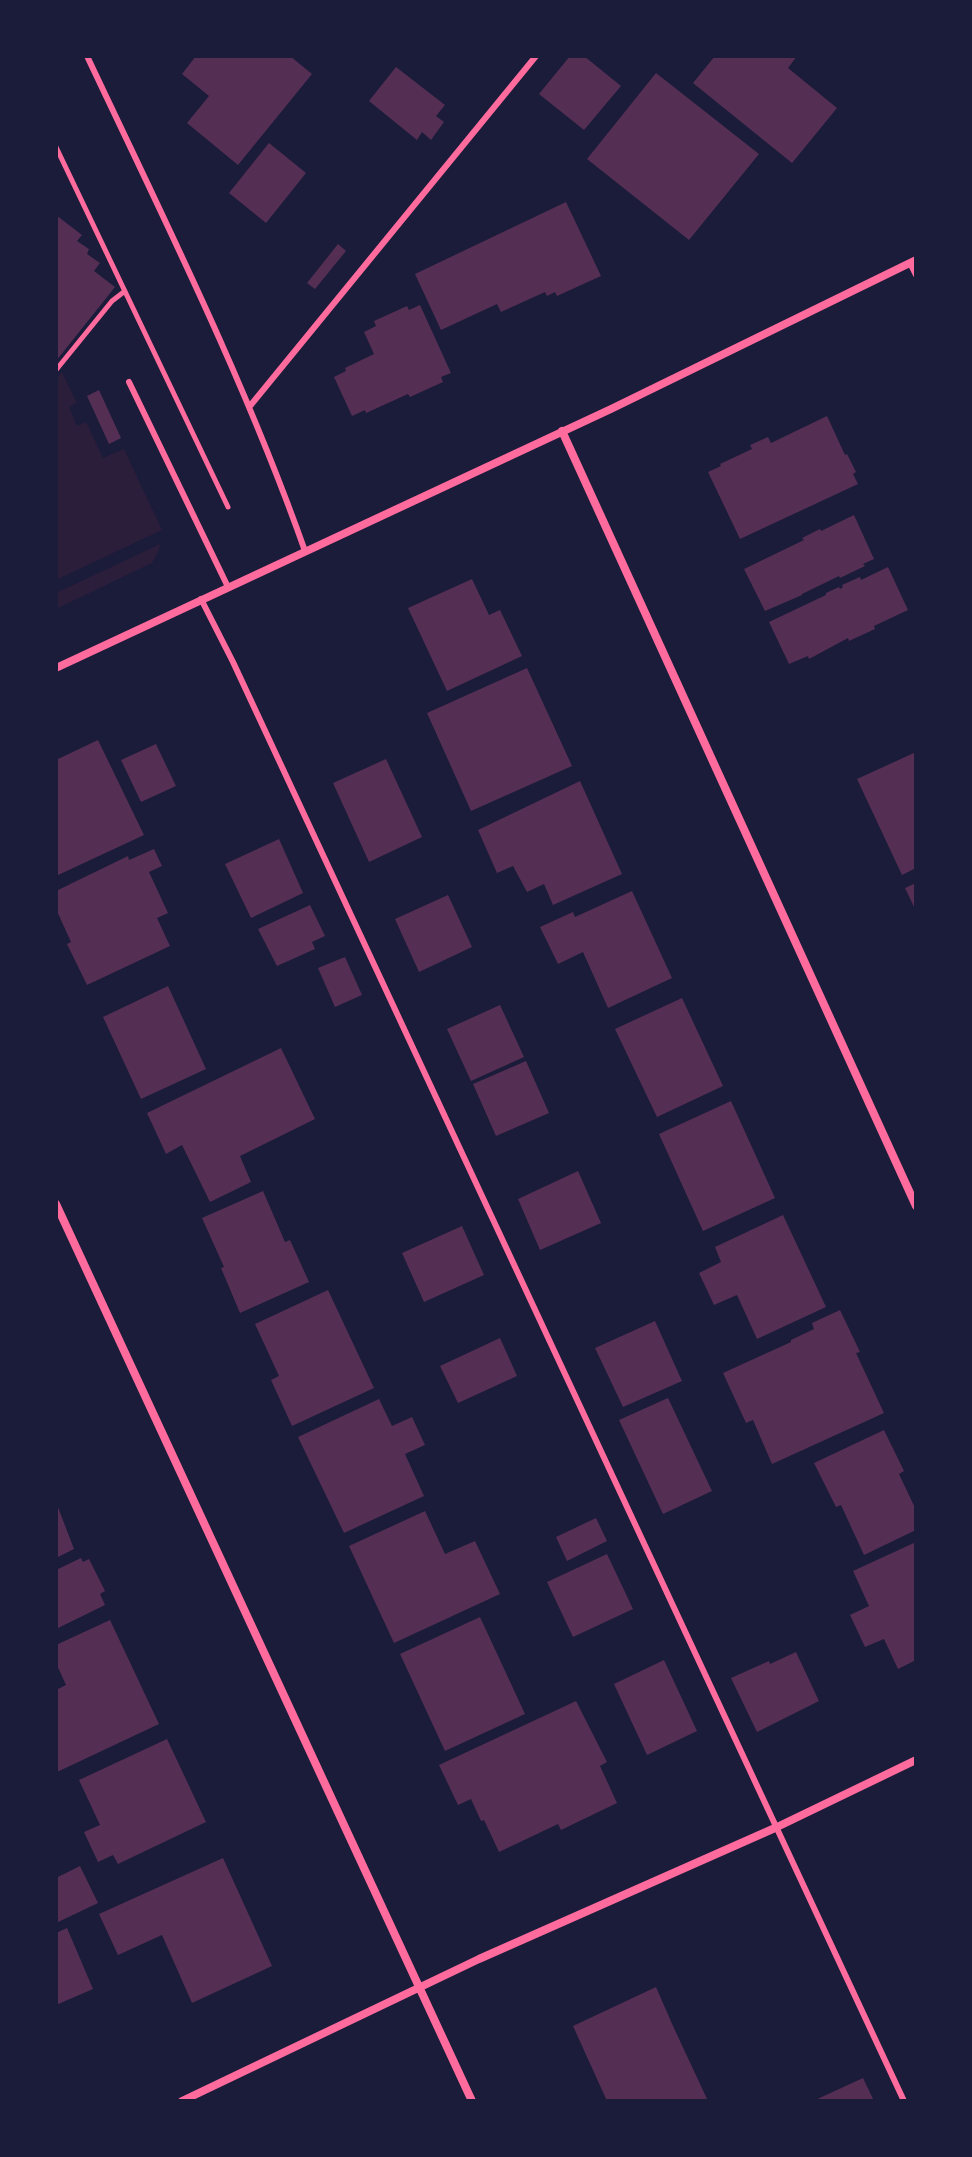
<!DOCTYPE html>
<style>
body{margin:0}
#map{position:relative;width:972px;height:2157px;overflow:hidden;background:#1b1b3a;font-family:"Golos Text",sans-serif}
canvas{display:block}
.frame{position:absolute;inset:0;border:58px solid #1b1b3a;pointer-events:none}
</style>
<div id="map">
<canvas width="972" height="2157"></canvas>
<div class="frame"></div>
</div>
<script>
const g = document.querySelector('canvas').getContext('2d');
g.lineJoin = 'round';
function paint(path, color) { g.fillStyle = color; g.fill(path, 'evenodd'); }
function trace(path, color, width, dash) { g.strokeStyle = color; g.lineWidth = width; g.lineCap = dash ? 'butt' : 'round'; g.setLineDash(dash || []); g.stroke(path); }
const green = new Path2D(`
 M62,372L77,403L69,407L77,426L86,422L103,458L124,449L162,530L56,580V380Z
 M160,544L159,550L152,563L56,609V593Z`);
const building = new Path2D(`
 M196,56H290L312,74L238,165L187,123L209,96L182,74Z
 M570,56H584L621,86L584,130L539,94Z
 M715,56H797L788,68L837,108L792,163L693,83Z
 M396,67L445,105L436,116L444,122L431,140L422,132L417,140L369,101Z
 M656,73L759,154L689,240L587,159Z
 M269,143L306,173L266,223L229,193Z
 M566,202L601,276L557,296L555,292L547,296L545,292L501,312L497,304L441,330L415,274Z
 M56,215L82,235L77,241L89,249L87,254L100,263L94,271L115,287L56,361Z
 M338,244L346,251L315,289L307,283Z
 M420,305L451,373L441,377L443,382L410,397L408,394L366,413L365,410L352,416L334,377L346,371L345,368L374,354L364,332L376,326L374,321L407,306L409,310Z
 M99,390L121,438L109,444L87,396Z
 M827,416L845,455L847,454L856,472L853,474L858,484L740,539L708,472L721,466L720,464L752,449L750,445L768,437L771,443Z
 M854,515L874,559L863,564L865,566L840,578L839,576L802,594V595L765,611L744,569L804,540L802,538L820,529L821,531Z
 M888,567L908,610L874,626L875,629L849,641L848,638L809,659L808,656L789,664L769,622L826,595V593L839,587L840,589L843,587L842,585L860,577L861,580Z
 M472,579L489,615L500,610L522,656L447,691L408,608Z
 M527,668L572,766L471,811L427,713Z
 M98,740L144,835L56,876V760Z
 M156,744L176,786L141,802L121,760Z
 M916,752V868L902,875L857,779Z
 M386,759L422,837L369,862L333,783Z
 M580,781L622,874L553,905L544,884L527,892L513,866L497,873L478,830Z
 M279,839L303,893L251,918L225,864Z
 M154,849L162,866L149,872L168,913L157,918L170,946L87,985L67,944L71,942L56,909V891L128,856L129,860Z
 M916,883V911L905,888Z
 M632,891L672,978L608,1008L583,952L558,964L540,927L573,912L575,917Z
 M448,895L472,947L419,972L395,919Z
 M310,905L325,936L312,942L315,949L277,966L258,929Z
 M345,957L362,995L335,1007L318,968Z
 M168,986L206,1069L141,1099L103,1017Z
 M682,998L723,1086L657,1117L615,1029Z
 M500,1005L524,1057L471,1081L447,1029Z
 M281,1048L315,1119L240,1156L251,1182L210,1202L182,1145L166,1154L147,1113Z
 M526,1061L549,1113L496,1136L473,1084Z
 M731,1101L775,1198L703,1231L659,1134Z
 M578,1171L601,1223L540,1250L518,1199Z
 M263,1191L285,1242L290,1240L309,1282L240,1313L221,1268L224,1267L202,1218Z
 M783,1215L826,1307L757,1339L737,1295L714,1305L699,1273L721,1262L715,1247Z
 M462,1226L484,1275L424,1302L402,1253Z
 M328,1290L374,1388L292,1426L271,1380L279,1376L255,1324Z
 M840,1310L860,1352L856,1353L884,1413L772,1464L753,1420L746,1423L723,1373L791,1342V1340L814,1329L812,1323Z
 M655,1321L682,1381L623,1407L595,1348Z
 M500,1338L517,1376L458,1403L440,1366Z
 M668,1398L712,1491L663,1514L619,1420Z
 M379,1399L392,1426L412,1417L425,1445L405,1454L424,1496L344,1533L298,1437Z
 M884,1430L904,1471L899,1474L916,1510V1530L864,1555L841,1505L836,1507L814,1463Z
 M56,1502L74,1549L56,1558Z
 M425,1511L445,1554L475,1541L500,1594L394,1643L349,1546Z
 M596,1518L607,1541L567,1561L556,1537Z
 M916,1542V1660L898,1669L884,1639L865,1647L850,1615L869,1606L853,1571Z
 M607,1554L633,1609L573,1637L547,1582Z
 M81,1558L83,1562L89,1559L105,1591L100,1594L105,1605L56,1629V1570Z
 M480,1617L525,1714L445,1751L400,1654Z
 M110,1620L159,1724L57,1772L56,1690L66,1685L56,1663V1645Z
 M796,1652L819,1701L757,1732L731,1678L769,1661L770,1664Z
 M664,1660L697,1731L647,1755L614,1684Z
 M576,1701L607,1762L600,1766L617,1803L561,1830L558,1824L499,1852L484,1820L481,1821L471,1799L458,1805L439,1765Z
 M167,1739L206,1822L118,1864L113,1855L98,1862L84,1832L100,1825L79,1780Z
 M223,1858L272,1966L192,2003L162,1935L118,1955L99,1914Z
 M80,1866L98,1903L56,1923V1878Z
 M67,1928L93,1989L56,2005V1933Z
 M656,1987L673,2026L708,2101H612L611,2099L607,2101L573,2026Z
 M863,2078L874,2101H813Z`);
const path = new Path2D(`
 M56,147L228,507
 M56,370L112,301L125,291`);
const service = new Path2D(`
 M87,56C164,219 245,381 305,551
 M910,263L916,275
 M129,382L228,587
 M250,406L536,56
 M201,599L233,662L904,2101`);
const minor = new Path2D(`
 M562,431L916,1206
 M56,668L611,409L916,260
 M56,1204L472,2101
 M182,2101L479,1959L775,1828L916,1760`);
paint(green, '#2a1e3b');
paint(building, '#542f53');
trace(path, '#ff6b9d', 5);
trace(service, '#ff6b9d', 6);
trace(minor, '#ff6b9d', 8);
</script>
